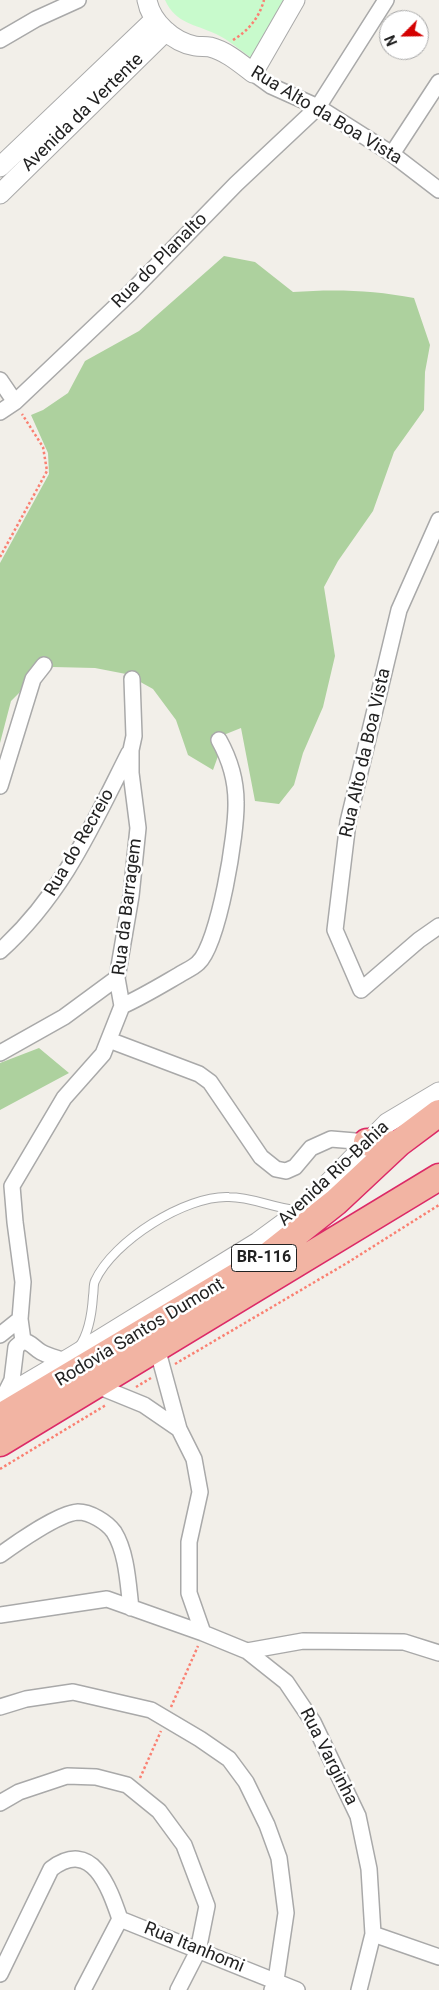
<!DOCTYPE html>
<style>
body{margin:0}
#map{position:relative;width:439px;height:1990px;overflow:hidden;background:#f2efe9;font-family:Roboto,sans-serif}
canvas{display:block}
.north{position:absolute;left:379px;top:10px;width:50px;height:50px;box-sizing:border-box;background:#fff;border:1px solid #a7a7a7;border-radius:50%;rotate:247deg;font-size:14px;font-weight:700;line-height:20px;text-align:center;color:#222}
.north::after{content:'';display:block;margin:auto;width:18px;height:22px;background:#d40000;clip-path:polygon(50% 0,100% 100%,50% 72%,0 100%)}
</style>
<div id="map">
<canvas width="439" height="1990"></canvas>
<div class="north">N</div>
</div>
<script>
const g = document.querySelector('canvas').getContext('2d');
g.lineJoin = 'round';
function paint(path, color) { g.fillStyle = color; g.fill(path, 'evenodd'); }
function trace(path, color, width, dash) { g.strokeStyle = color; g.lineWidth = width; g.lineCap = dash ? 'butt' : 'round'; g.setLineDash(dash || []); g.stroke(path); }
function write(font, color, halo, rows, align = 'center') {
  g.font = font + ' Roboto,sans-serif'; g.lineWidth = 5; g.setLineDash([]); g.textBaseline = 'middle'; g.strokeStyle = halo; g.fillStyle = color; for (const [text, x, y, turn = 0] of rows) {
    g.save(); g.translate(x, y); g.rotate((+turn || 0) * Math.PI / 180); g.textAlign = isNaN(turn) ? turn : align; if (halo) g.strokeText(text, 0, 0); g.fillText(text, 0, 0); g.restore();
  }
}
const forest = new Path2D(`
 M224,256L255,262L293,292C334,289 373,290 414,298L430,345L425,372L424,410L394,452L373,511L338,561L324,587L335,656L323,707L303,753L294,785L279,804L255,801L241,728L226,734L213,770L188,755L176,720L153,689L126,674L95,668L53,667L20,692L11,701L0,743V563L49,474L48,453L31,415L43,410L68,393L85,361L139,331Z
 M39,1048L69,1073L0,1110V1063Z`);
const park = new Path2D(`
 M165,0H286L253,59C241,51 229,40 216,34C195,24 176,24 165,0Z`);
const path = new Path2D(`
 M233,40C249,30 259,18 264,0
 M0,557L47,471L43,447L22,414
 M175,1364L347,1263L439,1205
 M136,1387L151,1378
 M0,1469L106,1405
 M171,1707L198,1646
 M140,1778L161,1731`);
const service = new Path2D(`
 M79,1347C89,1333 92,1312 93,1296C94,1291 93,1285 95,1281C113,1241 186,1195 229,1197C252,1197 273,1208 296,1210`);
const minor = new Path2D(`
 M0,40L36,19L78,0
 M253,73L271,86L318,107L392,154L439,190
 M392,154L439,82
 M0,380L15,402
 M0,412L15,402L130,293L236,184L318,107L386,0
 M439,520L399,610L348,822L335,930L361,990L419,940L439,926
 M0,786L33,679L44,665
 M0,951C63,894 92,826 129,753
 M122,1006C142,997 160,986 179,975C185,971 193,968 198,963C219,944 237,832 236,802C236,781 229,758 219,740
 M109,1040L199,1074L210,1082L261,1157L276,1169L286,1171L295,1167L311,1148L331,1139L367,1142
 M0,1053L64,1017L117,978
 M0,1335L20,1319
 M23,1341L20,1319L23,1282L15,1222L12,1186L64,1098L103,1054L122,1006L117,978L131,896L138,828L131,773V750L134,736L132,679
 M23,1341C31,1342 34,1348 41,1352C48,1356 57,1358 65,1361
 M157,1348L179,1429L194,1459L200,1492L189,1542V1593L203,1633
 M95,1385L144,1405L179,1429
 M4,1396L12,1380L16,1347L23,1341
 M0,1555C15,1544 59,1513 78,1512C90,1512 107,1522 114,1532C127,1553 128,1584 131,1608
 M0,1615L107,1599L203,1633L247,1651L286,1682L313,1722L358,1816L369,1869L373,1934L359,1990
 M247,1651L303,1641L404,1642L439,1653
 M0,1707L26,1699L73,1692L151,1710L200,1739L229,1759L246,1782L267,1825L279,1858L286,1913L276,1980L272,1990
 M0,1803L19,1792L67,1776L96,1777L127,1785L159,1811L184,1845L207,1906L198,1951L178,1990
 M120,1919L297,1990
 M373,1934L439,1957
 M0,1974L51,1869C92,1838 109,1887 120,1919L83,1990`);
const tertiary = new Path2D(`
 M147,0C151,22 173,42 195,46C200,47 205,46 210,47C226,51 240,63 253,73L295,0
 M0,167L155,19
 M0,194L166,31
 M0,1399L73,1356L258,1242L303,1209L387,1123L439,1092`);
const trunk = new Path2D(`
 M367,1142L379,1147L399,1143
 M0,1417L259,1263L336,1202L399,1143L439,1113
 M0,1443L439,1177`);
const shields = [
 [264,1258,65]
];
const shieldNames = [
 ["BR-116",264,1258]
];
const streetNames = [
 ["Avenida da Vertente",83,113,-44],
 ["Rua Alto da Boa Vista",326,116,31],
 ["Rua do Planalto",160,261,-45],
 ["Rua Alto da Boa Vista",366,753,-77],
 ["Rua do Recreio",80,843,-60],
 ["Rua da Barragem",128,907,-83],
 ["Avenida Rio-Bahia",334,1174,-43],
 ["Rodovia Santos Dumont",140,1333,-31],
 ["Rua Varginha",328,1757,63],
 ["Rua Itanhomi",194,1948,22]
];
paint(forest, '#add19e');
paint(park, '#c8facc');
trace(service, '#a9a9a9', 10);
trace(minor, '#a9a9a9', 18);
trace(tertiary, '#a9a9a9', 21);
trace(trunk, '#dc2a67', 29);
trace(path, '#fa8072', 2.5, [2.5, 2.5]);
trace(service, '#fff', 8);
trace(minor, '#fff', 15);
trace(tertiary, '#fff', 19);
trace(trunk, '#f2b4a3', 26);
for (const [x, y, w] of shields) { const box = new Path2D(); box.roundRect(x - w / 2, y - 13.5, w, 27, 4); g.fillStyle = '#fff'; g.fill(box); trace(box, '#222', 1); }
write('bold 16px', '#222', null, shieldNames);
write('18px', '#222', '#fff', streetNames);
</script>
